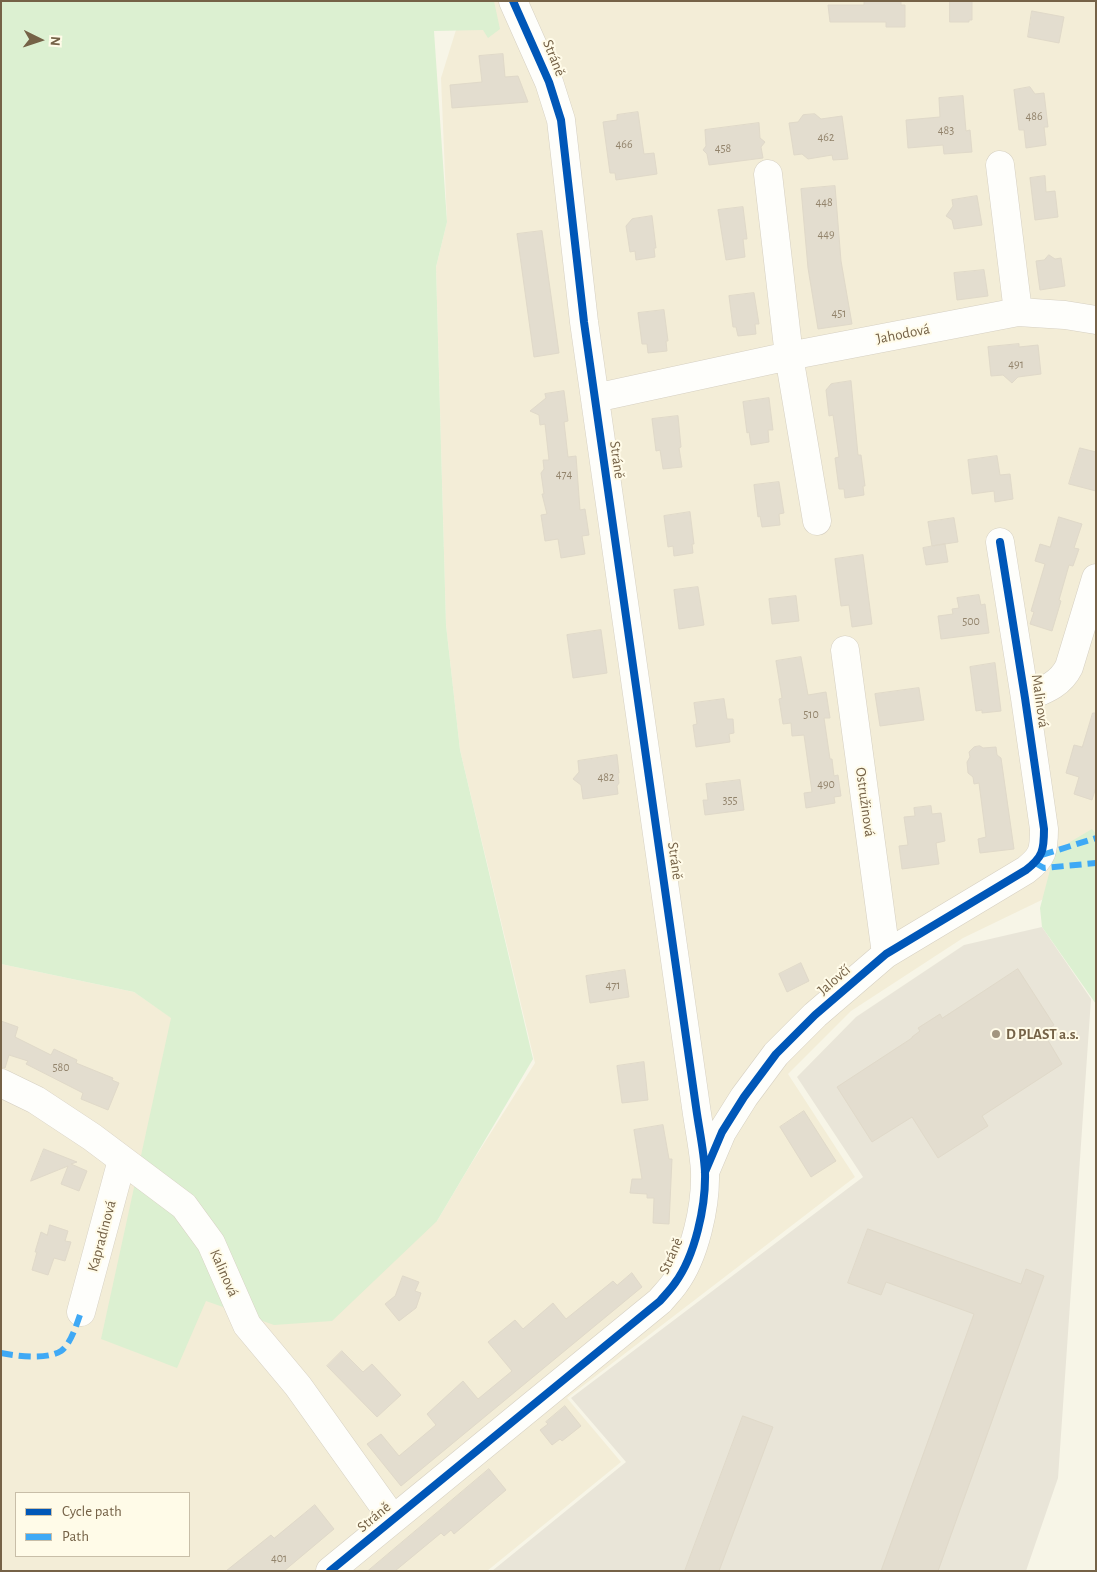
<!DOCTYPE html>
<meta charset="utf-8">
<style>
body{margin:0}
#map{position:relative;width:1097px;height:1572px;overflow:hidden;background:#f7f5e7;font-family:"Alegreya Sans",sans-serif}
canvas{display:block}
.frame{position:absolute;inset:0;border:2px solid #756247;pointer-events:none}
.legend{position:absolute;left:15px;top:1492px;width:175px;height:65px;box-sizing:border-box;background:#fffbe8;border:1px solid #c8bea8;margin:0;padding:6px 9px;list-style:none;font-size:15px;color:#756247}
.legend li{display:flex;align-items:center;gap:10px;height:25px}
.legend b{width:25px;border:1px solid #c8bea8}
.north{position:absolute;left:15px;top:15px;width:50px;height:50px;-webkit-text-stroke:4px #fffbe8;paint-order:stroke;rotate:94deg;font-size:14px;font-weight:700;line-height:20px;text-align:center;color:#756247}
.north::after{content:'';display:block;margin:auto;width:18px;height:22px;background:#756247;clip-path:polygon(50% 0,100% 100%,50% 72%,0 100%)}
</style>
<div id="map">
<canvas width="1097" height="1572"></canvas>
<div class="frame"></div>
<ul class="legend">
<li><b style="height:6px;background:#0057b8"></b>Cycle path</li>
<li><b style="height:6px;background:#3fa9f5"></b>Path</li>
</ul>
<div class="north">N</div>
</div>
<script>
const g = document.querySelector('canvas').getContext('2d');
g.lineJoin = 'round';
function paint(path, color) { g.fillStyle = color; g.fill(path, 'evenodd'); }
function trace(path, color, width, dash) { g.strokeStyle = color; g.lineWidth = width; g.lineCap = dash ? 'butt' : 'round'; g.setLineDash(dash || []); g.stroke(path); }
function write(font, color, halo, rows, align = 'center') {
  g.font = font + ' "Alegreya Sans",sans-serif'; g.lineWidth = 4; g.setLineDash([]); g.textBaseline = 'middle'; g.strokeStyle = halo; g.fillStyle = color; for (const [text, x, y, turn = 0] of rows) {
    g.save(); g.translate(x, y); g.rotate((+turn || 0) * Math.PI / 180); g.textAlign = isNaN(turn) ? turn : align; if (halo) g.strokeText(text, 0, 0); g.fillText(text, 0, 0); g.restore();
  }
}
const residential = new Path2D(`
 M465,1H1096V839L1052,895L963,938L851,1011L788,1074L855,1177L567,1398L621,1462L487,1571H1V964L134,992L266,1082L437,1221L471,1164L535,1063L460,750L446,625L436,267L447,222L441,78ZM16,1493H189V1556H16Z`);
const industrial = new Path2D(`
 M1042,927L1091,999L1058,1478L1026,1571H492L626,1462L571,1398L863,1177L797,1077L856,1017L964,945Z`);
const green = new Path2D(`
 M1,1H494L500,29L488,38L483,30L434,31L447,222L436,267L446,625L460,750L533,1059L437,1221L332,1321L274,1325L206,1301L177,1368L101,1339L171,1018L134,992L1,964Z
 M1092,829L1096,834V1004L1042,927L1040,908L1055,851Z`);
const building = new Path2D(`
 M901,1V5H905V27H886V22H830L828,5H864V2Z
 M950,1H972V20H969V22H950Z
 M1032,11L1064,17L1059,43L1028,37Z
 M503,54L505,77L518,76L528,102L452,108L450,85L482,82L479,56Z
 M1030,87L1035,94L1044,93L1048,127H1044L1046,145L1026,148L1024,130H1019L1014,90Z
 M963,96L966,131L970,130L972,152L944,154L943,145L908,148L906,120L940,117L939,98Z
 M638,112L644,154L654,153L657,174L616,180L615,173H610L603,122L617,120V115Z
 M815,114L821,119L842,116L848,159L833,160L832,155L808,159L802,154L794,155L789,123L798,122L803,115Z
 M759,123L760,138L765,142L761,147L763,158L709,165L707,154L703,150L706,146L705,130Z
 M1045,176L1046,192L1055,191L1058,217L1035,220L1030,178Z
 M835,186L841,261L852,324L818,329L808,268L801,189Z
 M977,196L982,225L954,229L952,220L946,216L953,206L952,200Z
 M743,207L747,239H743L745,257L726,260L718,210Z
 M652,216L656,248H654L655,257L636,260L635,251L630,252L626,226L632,219Z
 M542,231L559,353L534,357L517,234Z
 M1049,255L1055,259L1061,258L1065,286L1040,290L1036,261L1044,260Z
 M984,270L988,296L957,300L954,273Z
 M754,293L759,324H755L756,334L738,336L736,327H733L729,296Z
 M664,310L668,341H666L667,351L648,353L647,344H642L638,313Z
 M1019,344V347L1038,345L1041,374L1018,377L1012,383L1003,375L991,376L988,347Z
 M851,381L858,455H861L865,486H863L864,495L845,498L844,489H839L835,458L839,457L833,415L829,416L826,390L831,384Z
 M564,391L568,421L564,422L568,457L576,456L580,510L585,509L589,535L582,536L585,554L561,558L558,539L545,541L541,515L547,514L542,494H544L541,473L544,469L543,460H549L545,424L540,425L539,415L530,411L546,398L545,394Z
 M769,398L773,430H768L769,442L751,445L749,432L747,433L743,402Z
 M678,416L681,447L679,448L682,467L663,469L660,450L656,451L652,419Z
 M1080,448L1096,452V491L1069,484Z
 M997,456L1000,475L1010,474L1013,499L995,502L994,491L972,494L968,460Z
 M779,482L784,513L779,514L780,525L762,527L760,516L758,517L754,485Z
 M690,512L694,544H692L693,553L674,556L673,546L668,547L664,516Z
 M1059,517L1082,524L1074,548L1079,549L1073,566L1069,565L1059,600L1061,601L1052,631L1030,624L1034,612L1031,611L1045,564L1035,561L1040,544L1050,547Z
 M954,518L958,542L932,546L928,522Z
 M945,544L948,562L926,565L923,548Z
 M863,555L872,624L852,627L849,605L841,606L835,559Z
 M698,587L704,625L679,629L674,590Z
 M979,595L981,605L985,604L989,633L941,639L938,616L953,614L952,609L959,608L957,598Z
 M796,596L799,621L772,624L769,599Z
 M601,630L607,673L573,678L567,635Z
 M801,657L808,695L826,692L830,718H824L830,759H832L834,776L838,775L841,796L834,797L835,803L806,808L804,793L812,792L804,735L792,736L791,723L783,724L779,699L782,698L776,661Z
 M995,663L1001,711L982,713V710L976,711L970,667Z
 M919,688L924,720L880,726L875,694Z
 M724,699L727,719H733L734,733L729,734L730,742L696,747L693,725L697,724L694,703Z
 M1093,713H1096V787L1092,800L1074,794L1079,777L1066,773L1074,745L1082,747Z
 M980,746L983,748L996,747L997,755L1001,758L1014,849L980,853L978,839L986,837L979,783L974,784L973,777L968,773L967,762L970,757L969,752L974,747Z
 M617,755L619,773H618L619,783L617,786L618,794L583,799L581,785L573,779L579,772L578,761Z
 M740,780L744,810L705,815L703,800H708L706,784Z
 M931,806L932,814L941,813L945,841L936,843L939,864L902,869L899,846L908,845L904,817L915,816L914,808Z
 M801,963L809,981L787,992L779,974Z
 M1018,969L1054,1025L1043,1032L1062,1064L982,1116L988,1126L938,1158L912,1117L872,1142L837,1087L912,1038V1037L920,1031L918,1028L940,1014L942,1018Z
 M625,970L629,997L590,1003L586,976Z
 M1,1021L18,1027L15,1037L51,1055L54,1049L77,1060L76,1063L113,1078L112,1080L119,1083L108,1110L81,1099L83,1093L26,1064L28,1061L9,1055L5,1068H1Z
 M644,1062L648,1100L622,1103L617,1066Z
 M804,1111L836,1161L811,1177L780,1127Z
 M663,1125L669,1159H672L669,1224L653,1223L654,1198H647V1194L630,1193L632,1179H642L634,1130Z
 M44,1149L77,1162L71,1164L87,1171L79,1191L61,1184L68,1166L31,1181Z
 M50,1225L68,1231L65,1241L71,1242L65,1261L54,1258L48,1275L32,1270L37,1252H35L41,1232L47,1235Z
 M868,1229L1021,1284L1026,1269L1044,1276L938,1571H881L974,1314L886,1282L881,1295L848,1283Z
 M632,1273L642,1287L401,1486L367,1444L381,1434L399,1456L436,1425L427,1414L463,1381L478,1399L512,1371L488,1342L515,1320L523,1329L553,1303L566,1319L613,1281L617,1285Z
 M403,1276L419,1282L415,1291L421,1293L416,1308L399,1321L385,1304L395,1296Z
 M342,1351L363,1372L372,1364L401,1395L377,1417L327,1366Z
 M565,1406L581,1426L562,1441L560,1439L552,1445L540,1430L548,1424L546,1422Z
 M743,1416L773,1427L719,1571H685Z
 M489,1469L506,1490L454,1534L451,1530L444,1536L441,1533L395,1571H368Z
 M315,1505L334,1529L284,1571H226L271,1535L274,1538Z`);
const minor = new Path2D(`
 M768,174L789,356L817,521
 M1018,312L1065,315L1096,320
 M595,398L789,356L1018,312L1000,165
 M845,650L886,954
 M1025,698C1044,690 1060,685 1069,667L1096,578
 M1,1083L36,1100L92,1137L184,1206L211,1243L247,1325L298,1386L393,1519
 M705,1172L722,1132L744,1097L776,1054L815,1015L886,954L1026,870C1043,857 1044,850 1044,829L1025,698L1000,542
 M81,1312L122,1160
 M330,1571L660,1301C665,1295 671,1289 675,1283C695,1256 706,1206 705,1172C704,1151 699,1129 696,1107L584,322L561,120L549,82L513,1`);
const quiet = new Path2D(`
 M1042,855L1096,838
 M1035,863L1044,868L1096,863
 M1,1353C16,1356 47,1360 61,1351C71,1344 77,1323 81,1312`);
const cycleway = new Path2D(`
 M705,1172L722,1132L744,1097L776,1054L815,1015L886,954L1026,870C1043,857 1044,850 1044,829L1025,698L1000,542
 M330,1571L660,1301C665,1295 671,1289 675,1283C695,1256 706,1206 705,1172C704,1151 699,1129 696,1107L584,322L561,120L549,82L513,1`);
const markers = [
 [996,1034,5,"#a2957f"]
];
const numberNames = [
 ["486",1034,116],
 ["483",946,130],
 ["462",826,137],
 ["466",624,144],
 ["458",723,148],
 ["448",824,202],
 ["449",826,234],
 ["451",839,313],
 ["491",1016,364],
 ["474",564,474],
 ["500",971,621],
 ["510",811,714],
 ["482",606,777],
 ["490",826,784],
 ["355",730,800],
 ["471",613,985],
 ["580",61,1067],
 ["401",279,1558]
];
const streetNames = [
 ["Stráně",554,58,68],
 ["Jahodová",903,334,-11],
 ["Stráně",617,460,82],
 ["Malinová",1040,701,82],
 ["Ostružinová",865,802,82],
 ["Stráně",675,861,82],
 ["Jalovčí",834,980,-41],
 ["Kapradinová",102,1236,-75],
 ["Stráně",671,1256,-66],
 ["Kalinová",224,1273,66],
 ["Stráně",374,1517,-40]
];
const poiNames = [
 ["D PLAST a.s.",1006,1034]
];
paint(residential, '#f3edd7');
paint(industrial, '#e9e5d8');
paint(green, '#dcf0d1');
paint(building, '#e3ddcf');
trace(building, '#e0d9c9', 1);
trace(minor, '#d6d0c2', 29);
trace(minor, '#fefefb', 28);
trace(quiet, '#3fa9f5', 6, [12, 6]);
trace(cycleway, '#0057b8', 8);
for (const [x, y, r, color] of markers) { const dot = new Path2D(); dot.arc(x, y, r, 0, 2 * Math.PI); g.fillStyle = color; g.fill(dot); trace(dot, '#fffbe8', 2); }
write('12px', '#92836b', null, numberNames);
write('15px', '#756247', '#fffbe8', streetNames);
write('bold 15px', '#756247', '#fffbe8', poiNames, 'left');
</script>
